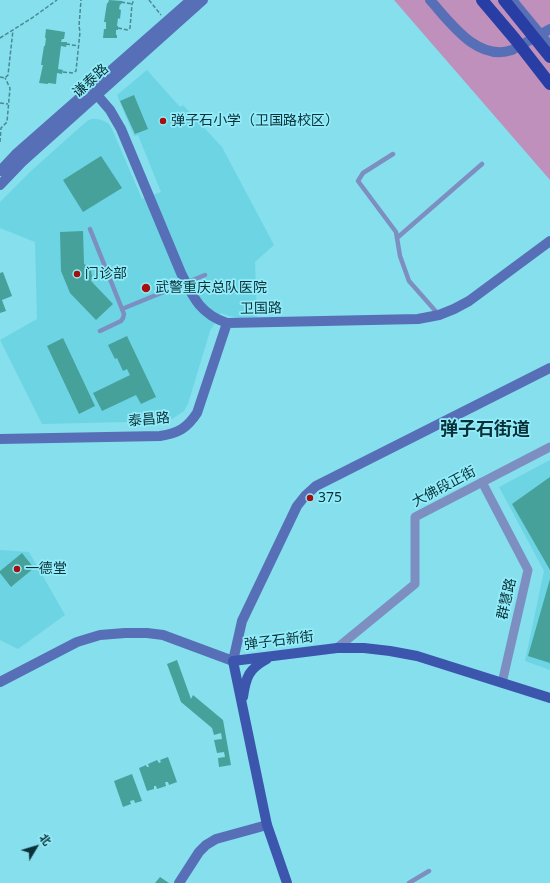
<!DOCTYPE html>
<meta charset="utf-8">
<style>
body{margin:0}
#map{position:relative;width:550px;height:883px;overflow:hidden;background:#86dfed;font-family:"Noto Sans","Noto Sans SC",sans-serif}
canvas{display:block}
.north{position:absolute;left:16px;top:827px;width:40px;height:40px;-webkit-text-stroke:3px #93ecfa;paint-order:stroke;rotate:52deg;font-size:11px;font-weight:700;line-height:16px;text-align:center;color:#093137}
.north::after{content:'';display:block;margin:auto;width:14px;height:18px;background:#093137;clip-path:polygon(50% 0,100% 100%,50% 72%,0 100%)}
</style>
<div id="map">
<canvas width="550" height="883"></canvas>
<div class="north">北</div>
</div>
<script>
const g = document.querySelector('canvas').getContext('2d');
g.lineJoin = 'round';
function paint(path, color) { g.fillStyle = color; g.fill(path, 'evenodd'); }
function trace(path, color, width, dash) { g.strokeStyle = color; g.lineWidth = width; g.lineCap = dash ? 'butt' : 'round'; g.setLineDash(dash || []); g.stroke(path); }
function write(font, color, halo, rows, align = 'center') {
  g.font = font + ' "Noto Sans","Noto Sans SC",sans-serif'; g.lineWidth = 3.5; g.setLineDash([]); g.textBaseline = 'middle'; g.strokeStyle = halo; g.fillStyle = color; for (const [text, x, y, turn = 0] of rows) {
    g.save(); g.translate(x, y); g.rotate((+turn || 0) * Math.PI / 180); g.textAlign = isNaN(turn) ? turn : align; if (halo) g.strokeText(text, 0, 0); g.fillText(text, 0, 0); g.restore();
  }
}
const built = new Path2D(`
 M147,70L180,107L183,105L222,147L274,245L255,262L257,317L238,318L229,316L221,313L210,331L188,404L184,411L172,419L166,421L42,424L0,340L37,319L35,242L0,228V202L32,170L87,121L91,119H98L104,121L109,124L112,129L142,199L161,192L138,135L134,136L117,95Z
 M550,460V670L525,661L544,571L499,487Z
 M0,550L29,552L65,615L18,649L0,640Z`);
const green = new Path2D(`
 M394,0H550V180Z`);
const building = new Path2D(`
 M109,0L122,1L121,5L120,4L119,9L121,10L120,19L118,18L117,26H118V30H116V35H117V38H103L104,29H106V22H104L107,3H108Z
 M46,29L65,32L64,39H62L61,42H67L66,47L61,46L58,69L63,70L62,74L57,73L56,84L48,83V84L39,83L43,65H41L44,46H45L46,38H45Z
 M134,95L148,129L135,134L120,101Z
 M101,156L122,188L83,212L63,180Z
 M83,231L84,264L89,267L91,271L92,276L91,281L113,304L96,320L70,293L61,271L60,232Z
 M3,272L12,296L2,300L6,311L0,313V273Z
 M127,336L156,397L141,404L136,395L102,411L93,393L130,375L127,369L123,371L117,358L115,359L108,345Z
 M63,338L95,406L79,414L47,346Z
 M550,477V570L512,504Z
 M22,553L34,568L11,587L0,573V571Z
 M550,579V663L528,656Z
 M177,660L191,699L193,695L223,720L231,765L219,767L218,758L225,757L224,752L217,753L214,740L222,739L221,733L214,735L212,728L181,702L167,664Z
 M168,757L177,782L169,785L168,782H165L166,786L157,789L156,786H154V789L147,791L139,768L146,765L147,767H149L148,764L157,760L159,763L161,762L160,760Z
 M132,774L142,801L135,803L134,800L130,801L131,804L123,807L114,781Z
 M160,877L169,883H155Z`);
const path = new Path2D(`
 M149,0L161,15
 M121,2L132,4
 M118,28L128,30L130,28L132,4L134,0
 M0,38L32,18L57,0
 M66,44L79,46
 M63,72L73,73L76,71L80,32L79,26L81,0
 M0,77L5,78L8,75L13,30
 M0,103L8,104
 M0,142L1,128L7,122L10,88L5,78`);
const lane = new Path2D(`
 M393,154L363,173L358,181L396,232L400,256L409,281L439,315
 M90,229L124,314L123,318L121,321L100,331
 M397,238L482,164
 M122,309L205,275
 M409,883L429,871`);
const street = new Path2D(`
 M482,482L528,570L502,683
 M337,648L415,584V517L550,447`);
const secondary = new Path2D(`
 M430,0C450,22 477,62 512,50C516,48 519,46 523,44C532,39 541,34 550,29
 M91,88L110,110L121,129L181,273C193,297 200,314 227,323L418,319L439,315L454,309L469,301L550,241
 M0,171L17,153L191,0
 M0,185L22,162L203,0
 M0,439L160,436C179,433 187,428 197,413L227,323
 M0,682L77,642L100,635L125,633H147L163,635L233,661L242,621L297,506L305,496L316,486L550,368
 M179,883L199,852L206,845L216,839L267,825`);
const primary = new Path2D(`
 M243,697C246,676 249,669 267,659
 M287,883L267,825L233,661L337,648H364L390,651L417,656L550,698`);
const rail = new Path2D(`
 M486,0L513,31`);
const secondaryBridge = new Path2D(`
 M512,0L550,46`);
const highwayBridge = new Path2D(`
 M482,0L515,39L550,84
 M504,0L550,57`);
const markers = [
 [163,121,4,"#a50f0d"],
 [77,274,4,"#a50f0d"],
 [146,288,5,"#a50f0d"],
 [310,498,4,"#a50f0d"],
 [17,569,4,"#a50f0d"]
];
const streetNames = [
 ["谦泰路",91,81,-42],
 ["卫国路",261,309,-1],
 ["泰昌路",149,420,-5],
 ["大佛段正街",444,487,-28],
 ["群慧路",507,599,-77],
 ["弹子石新街",279,641,-7]
];
const poiNames = [
 ["弹子石小学（卫国路校区）",171,121],
 ["门诊部",85,274],
 ["武警重庆总队医院",155,288],
 ["375",318,498],
 ["一德堂",25,569]
];
const districtNames = [
 ["弹子石街道",485,430]
];
paint(built, '#6dd4e3');
paint(green, '#be90bb');
paint(building, '#45a19a');
trace(path, '#498993', 1.5, [4, 2]);
trace(lane, '#7d8fc0', 4.5);
trace(street, '#7d8fc0', 9);
trace(secondary, '#576fb6', 10);
trace(primary, '#3d56ad', 10);
trace(rail, '#205159', 4);
trace(rail, '#93ecfa', 2.5, [8]);
trace(secondaryBridge, '#576fb6', 10);
trace(highwayBridge, '#283ea5', 12);
for (const [x, y, r, color] of markers) { const dot = new Path2D(); dot.arc(x, y, r, 0, 2 * Math.PI); g.fillStyle = color; g.fill(dot); trace(dot, '#93ecfa', 1.5); }
write('14px', '#093137', '#93ecfa', streetNames);
write('14px', '#093137', '#93ecfa', poiNames, 'left');
write('bold 18px', '#093137', '#93ecfa', districtNames);
</script>
